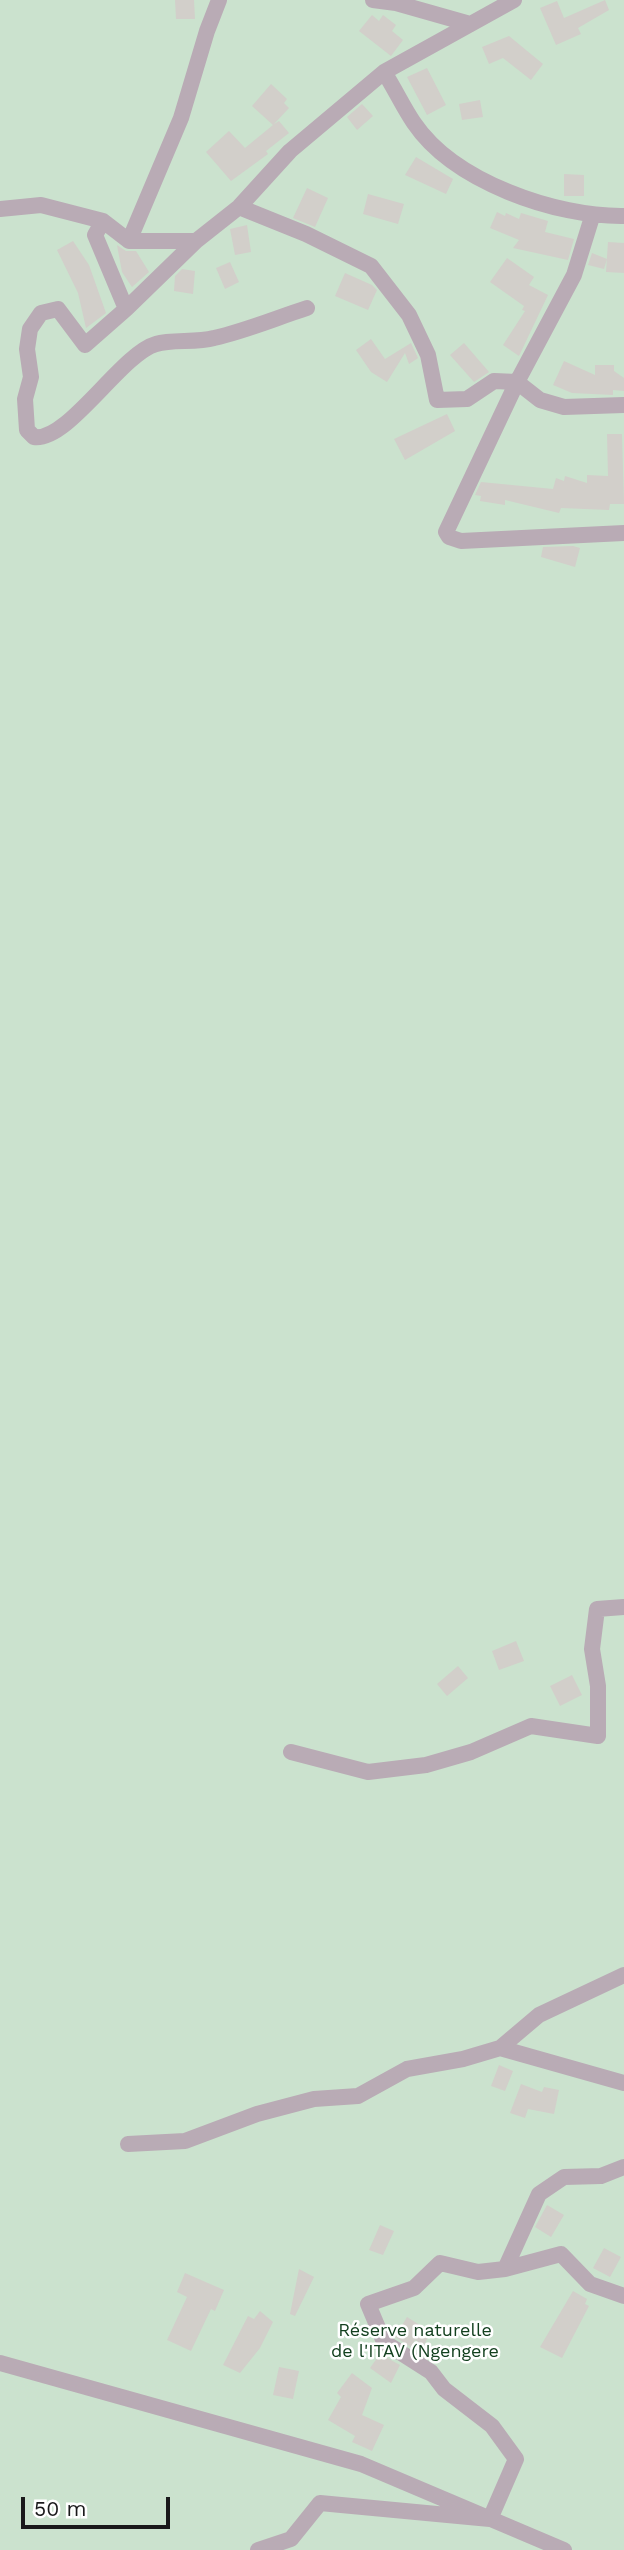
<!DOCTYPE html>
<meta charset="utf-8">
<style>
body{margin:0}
#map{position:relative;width:624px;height:2550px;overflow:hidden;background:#f4f1f5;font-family:"Work Sans",sans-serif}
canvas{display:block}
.scale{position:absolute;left:21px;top:2497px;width:149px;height:32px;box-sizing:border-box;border:4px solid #1a191b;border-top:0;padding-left:9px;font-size:21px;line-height:24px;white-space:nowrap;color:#1a191b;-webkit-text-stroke:5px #fff;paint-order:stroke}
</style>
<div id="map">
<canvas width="624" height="2550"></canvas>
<div class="scale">50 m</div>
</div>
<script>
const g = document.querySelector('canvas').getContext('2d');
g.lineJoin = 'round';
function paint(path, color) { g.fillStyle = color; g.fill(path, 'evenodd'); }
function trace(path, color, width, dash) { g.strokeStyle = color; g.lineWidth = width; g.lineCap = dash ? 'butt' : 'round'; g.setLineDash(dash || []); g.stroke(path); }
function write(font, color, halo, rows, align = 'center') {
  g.font = font + ' "Work Sans",sans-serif'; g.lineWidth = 5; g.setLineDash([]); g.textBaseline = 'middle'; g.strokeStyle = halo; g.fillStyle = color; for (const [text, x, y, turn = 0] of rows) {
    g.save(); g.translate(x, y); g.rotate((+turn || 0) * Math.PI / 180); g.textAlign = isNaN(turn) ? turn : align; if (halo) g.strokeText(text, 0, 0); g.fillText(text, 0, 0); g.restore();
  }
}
const green = new Path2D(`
 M0,0H624V2550H0Z`);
const building = new Path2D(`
 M175,0H194L195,19H176Z
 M605,0L609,10L578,28L581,34L556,45L540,8L557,1L564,18Z
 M372,15L379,21L383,15L396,25L392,31L403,40L391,56L359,31Z
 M509,36L543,64L531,80L503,58L489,64L482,47Z
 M427,68L446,105L427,115L407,77Z
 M271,84L287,99L284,103L289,108L274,124L279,121L289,133L266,151L268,154L231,181L206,152L229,131L245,148L273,125L252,106Z
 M480,100L483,117L462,120L459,104Z
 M362,104L373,116L357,130L347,117Z
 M416,157L453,179L446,194L405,175Z
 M564,174L584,175V196H564Z
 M307,188L328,198L315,227L293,218Z
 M368,194L404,204L398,224L363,214Z
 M497,212L505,216L506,213L519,219L521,213L548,221L545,232L574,239L568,260L513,248L519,240L490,228Z
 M247,225L251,252L235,255L230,229Z
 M73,241L89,265L106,313L86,328L78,293L57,250Z
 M608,242L624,243V273L606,272Z
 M117,245L126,251H136L149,272L132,287L122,272Z
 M592,253L607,259L604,269L588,265Z
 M507,258L534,277L529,285L548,295L519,356L503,345L525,311L522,310L524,306L490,282Z
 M230,262L239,282L225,289L216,268Z
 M182,269L195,271L193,294L174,291L175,276Z
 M345,273L372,285L377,290L368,310L335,296Z
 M371,339L385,359L411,343L418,358L409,364L405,353L387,382L371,372L356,350Z
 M464,343L489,372L474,382L450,355Z
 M564,361L595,375V365H614V371L624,378V391L613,390V395L572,393L553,385Z
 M447,414L455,431L405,460L394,439Z
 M607,434H622L624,504H610L609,510L561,508L559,513L505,500V505L480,501L481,496L475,495L481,482L553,489L556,478L564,481L565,476L587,483V475L608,476Z
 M573,546L580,548L575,567L541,557L543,547Z
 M516,1641L524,1661L499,1670L492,1651Z
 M458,1666L468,1678L447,1696L437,1684Z
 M572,1675L582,1695L560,1706L550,1686Z
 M499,2065L513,2071L505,2091L491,2086Z
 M521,2084L542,2092L544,2087L559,2090L554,2114L528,2109L525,2118L510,2113Z
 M547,2205L564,2215L551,2237L535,2227Z
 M380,2225L394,2231L383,2255L369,2250Z
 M604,2248L621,2257L610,2277L593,2268Z
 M299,2269L314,2277L295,2316L290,2314Z
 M185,2273L224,2290L215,2311L211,2309L191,2351L167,2340L187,2297L177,2292Z
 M573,2291L587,2299L585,2304L589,2306L562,2358L540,2347Z
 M260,2311L273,2322L260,2348L240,2373L223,2365L248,2316L254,2319Z
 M407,2317L431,2332L424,2345L415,2340L411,2347L395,2337Z
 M380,2354L400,2365L391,2383L370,2368Z
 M279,2367L299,2371L293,2399L273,2395Z
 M352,2373L372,2388L362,2415L384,2425L372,2451L352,2442L355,2436L328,2420L341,2397L337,2393Z`);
const minor = new Path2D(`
 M373,0L396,3
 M397,0L396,3L470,24
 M384,72C395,89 403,107 414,123C454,182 556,217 624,216
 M239,207L306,234L371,266L409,315L428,355L437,400L467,399L494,381L517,382L540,400L564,407L624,405
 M0,209L41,205L103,221L129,241H196L239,207L290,151L384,72L514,0
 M592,217L574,275L517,382L446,532L449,537L461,541L624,533
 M103,221L95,235L126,309L85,345L58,309L41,313L30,329L27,349L31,377L25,399L27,430L34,437C68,442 121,354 156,344C172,339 196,343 214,338C245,331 276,318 307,308
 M129,241L181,118L207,31L219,0
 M126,309L196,241
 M291,1752L368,1772L426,1765L471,1752L531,1726L598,1736V1686L592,1649L597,1609L624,1607
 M500,2048L539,2015L624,1975
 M128,2144L185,2141L257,2114L314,2099L358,2096L407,2069L463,2059L500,2048L624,2083
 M505,2269L561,2254L590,2284L624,2296
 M0,2363L361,2464L564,2550
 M258,2550L291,2539L320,2503L490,2519L516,2459L492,2426L444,2389L431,2372L384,2342L368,2304L414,2288L440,2263L478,2272L505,2269L539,2194L564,2177L601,2176L624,2167`);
const parkNames = [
 ["Réserve naturelle",415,2331],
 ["de l'ITAV (Ngengere",415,2352]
];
paint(green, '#cbe2ce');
paint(building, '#d2cfca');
trace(minor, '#b9abb5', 16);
write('18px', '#13401f', '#fff', parkNames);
</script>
